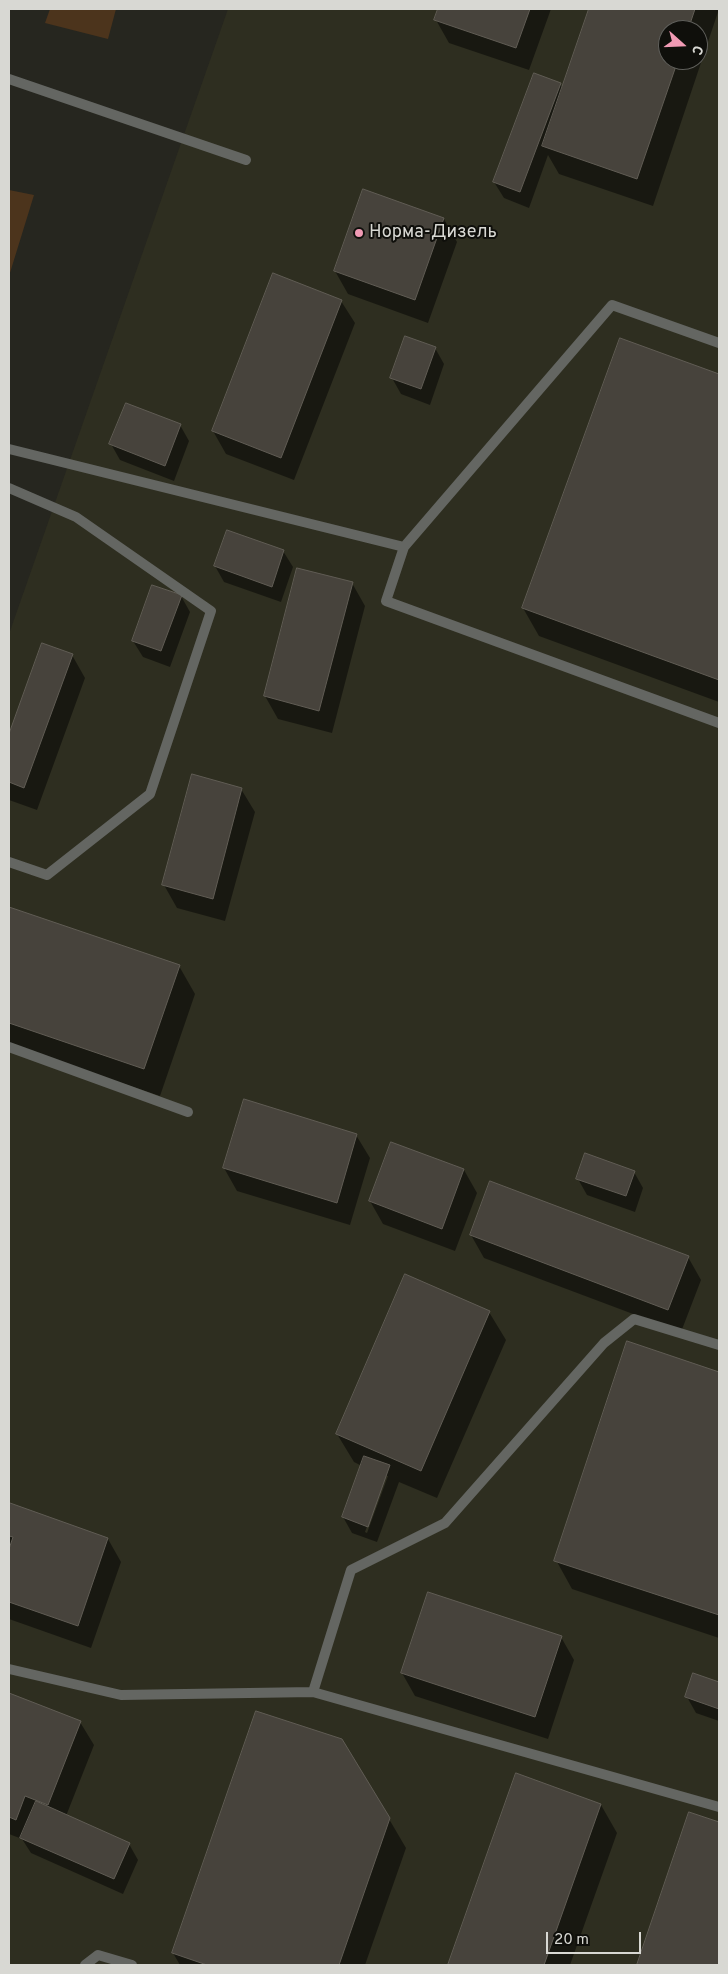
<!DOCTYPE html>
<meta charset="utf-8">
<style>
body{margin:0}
#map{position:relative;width:728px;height:1974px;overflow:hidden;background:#26261f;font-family:Overpass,sans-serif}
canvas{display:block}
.frame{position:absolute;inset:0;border:10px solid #d8d8d3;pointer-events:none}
.north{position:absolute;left:658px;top:20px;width:50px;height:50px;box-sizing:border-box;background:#0f0f0b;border:1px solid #5f5f5b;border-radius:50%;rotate:110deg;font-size:14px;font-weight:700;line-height:20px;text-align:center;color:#d8d8d3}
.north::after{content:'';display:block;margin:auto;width:18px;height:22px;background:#f09ab4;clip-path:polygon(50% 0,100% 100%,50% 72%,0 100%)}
.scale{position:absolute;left:546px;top:1932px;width:95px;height:22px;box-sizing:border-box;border:2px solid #d8d8d3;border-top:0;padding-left:6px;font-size:15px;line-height:18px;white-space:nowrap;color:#d8d8d3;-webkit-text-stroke:4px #0f0f0b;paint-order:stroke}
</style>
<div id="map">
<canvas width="728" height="1974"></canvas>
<div class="frame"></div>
<div class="north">С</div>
<div class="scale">20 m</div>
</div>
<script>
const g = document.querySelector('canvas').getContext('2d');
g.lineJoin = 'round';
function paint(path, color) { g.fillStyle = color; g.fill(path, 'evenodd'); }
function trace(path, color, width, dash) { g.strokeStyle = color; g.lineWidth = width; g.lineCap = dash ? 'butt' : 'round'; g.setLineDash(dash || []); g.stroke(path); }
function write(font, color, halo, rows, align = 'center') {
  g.font = font + ' Overpass,sans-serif'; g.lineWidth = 4; g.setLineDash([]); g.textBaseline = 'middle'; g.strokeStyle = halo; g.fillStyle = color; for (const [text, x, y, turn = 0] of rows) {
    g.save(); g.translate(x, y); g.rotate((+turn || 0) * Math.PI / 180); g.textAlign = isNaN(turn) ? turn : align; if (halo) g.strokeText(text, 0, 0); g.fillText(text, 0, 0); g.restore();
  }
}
const built = new Path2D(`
 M228,9H719V1965H9V634ZM668,30H698V60H668Z`);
const green = new Path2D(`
 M50,9H116L108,39L45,23Z
 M9,190L34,195L9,276Z`);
const shadow = new Path2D(`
 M440,9H551L529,70L449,43L436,20Z
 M591,9H719L653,206L559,174L548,155L529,208L504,198L494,182L560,84L563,89ZM668,30H698V60H668Z
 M363,191L444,219L457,242L428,323L348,294L335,271Z
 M341,301L355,323L294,480L226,454L213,431Z
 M621,340L719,376V702L539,636L523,608Z
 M435,348L444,364L430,405L401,394L392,378Z
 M180,425L189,441L174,481L120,460L111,444Z
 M283,551L293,567L281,602L224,582L215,566Z
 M352,583L365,606L332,733L278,719L265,696Z
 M181,596L190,612L170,667L143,657L133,641Z
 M43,644L72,655L85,678L37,810L9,800V738Z
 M241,789L255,812L225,921L177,908L164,885Z
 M9,908L179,966L195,994L160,1096L9,1045Z
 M356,1135L370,1158L350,1225L237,1191L224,1168Z
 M464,1170L477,1193L455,1251L383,1224L370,1201Z
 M634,1172L643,1188L635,1212L587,1195L578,1179Z
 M471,1235L688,1257L701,1280L681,1332L484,1258Z
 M489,1312L506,1340L437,1498L399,1482L377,1542L352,1533L343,1517L362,1466L354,1462L337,1434ZM385,1476H388L367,1533L365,1532Z
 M628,1343L719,1373V1638L572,1589L556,1560Z
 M11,1505L108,1539L121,1562L91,1648L9,1619V1511Z
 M561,1637L574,1660L548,1739L415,1696L402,1673Z
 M694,1675L719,1684V1721L696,1713L687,1697Z
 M9,1694L80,1722L94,1745L66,1816L129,1844L138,1860L123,1894L31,1853L22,1839L9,1834Z
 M516,1775L601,1805L617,1833L570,1965H449Z
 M690,1813L719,1823V1965H638Z
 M389,1819L406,1848L365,1965H180L173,1953Z`);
const building = new Path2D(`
 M438,9H530L516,48L434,20Z
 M589,9H695L688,30H668V60H678L637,179L542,146Z
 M534,73L561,83L520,192L493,182Z
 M363,189L444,218L415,300L334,271Z
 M273,273L342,300L281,458L212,431Z
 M405,336L436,347L421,389L390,378Z
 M620,338L719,374V680L522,608Z
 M126,403L181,424L165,466L109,444Z
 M227,530L284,550L272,587L214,566Z
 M297,568L353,582L319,711L264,696Z
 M152,585L182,595L161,651L132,641Z
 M42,643L73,654L24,788L9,782V734Z
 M192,774L242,788L213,899L162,885Z
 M9,907L180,965L144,1069L9,1023Z
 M244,1099L357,1134L337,1203L223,1168Z
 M391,1142L464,1169L442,1229L369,1201Z
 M585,1153L635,1171L626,1196L576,1179Z
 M490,1181L689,1256L668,1310L470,1235Z
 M405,1274L490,1311L421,1471L336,1434Z
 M627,1341L719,1372V1615L554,1561Z
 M364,1456L390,1465L368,1527L342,1517Z
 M10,1503L108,1538L78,1626L9,1602V1549L13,1537L9,1536Z
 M428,1592L562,1636L535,1717L401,1673Z
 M693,1673L719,1682V1709L685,1697Z
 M9,1693L81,1721L48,1805L25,1796L16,1820L9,1817Z
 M256,1711L342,1739L390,1818L339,1965H207L172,1953Z
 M516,1773L601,1804L544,1965H448Z
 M36,1801L130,1843L114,1879L20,1838Z
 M689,1812L719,1822V1965H637Z`);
const lane = new Path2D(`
 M9,79L246,160
 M719,343L612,305L404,547L386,601L719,723
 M9,449L404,547
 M9,488L76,517L211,611L150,794L47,875L9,862
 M9,1047L188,1112
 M9,1669L121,1695L313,1692L351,1570L445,1523L604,1343L634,1319L719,1345
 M313,1692L719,1807
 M85,1965L98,1955L132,1965`);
const markers = [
 [359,233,5,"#f09ab4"]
];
const poiNames = [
 ["Норма-Дизель",369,233]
];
paint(built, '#2e2e20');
paint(green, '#4c341c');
paint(shadow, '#0007');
paint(building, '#47433c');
trace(building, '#605c54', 1);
trace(lane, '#646662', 10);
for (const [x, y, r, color] of markers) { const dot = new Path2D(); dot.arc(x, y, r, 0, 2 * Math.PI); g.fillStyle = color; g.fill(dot); trace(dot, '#0f0f0b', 2); }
write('18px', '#d8d8d3', '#0f0f0b', poiNames, 'left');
</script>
